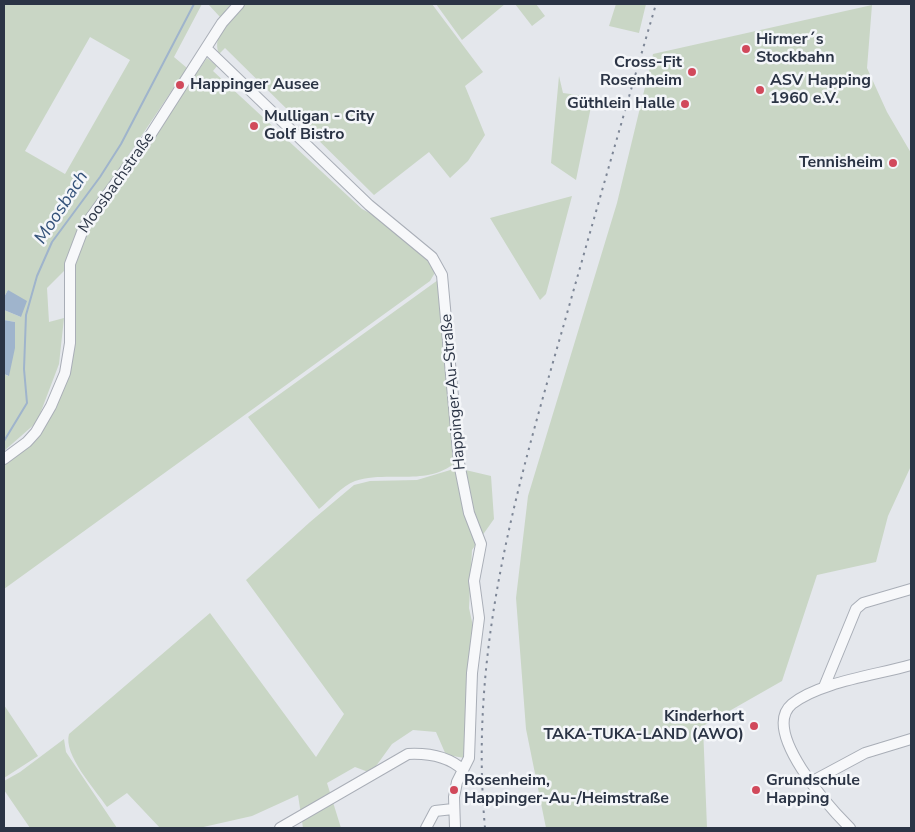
<!DOCTYPE html>
<meta charset="utf-8">
<style>
body{margin:0}
#map{position:relative;width:915px;height:832px;overflow:hidden;background:#e4e7ec;font-family:"Nunito Sans",sans-serif}
canvas{display:block}
.frame{position:absolute;inset:0;border:5px solid #2b3445;pointer-events:none}
</style>
<div id="map">
<canvas width="915" height="832"></canvas>
<div class="frame"></div>
</div>
<script>
const g = document.querySelector('canvas').getContext('2d');
g.lineJoin = 'round';
function paint(path, color) { g.fillStyle = color; g.fill(path, 'evenodd'); }
function trace(path, color, width, dash) { g.strokeStyle = color; g.lineWidth = width; g.lineCap = dash ? 'butt' : 'round'; g.setLineDash(dash || []); g.stroke(path); }
function write(font, color, halo, rows, align = 'center') {
  g.font = font + ' "Nunito Sans",sans-serif'; g.lineWidth = 5; g.setLineDash([]); g.textBaseline = 'middle'; g.strokeStyle = halo; g.fillStyle = color; for (const [text, x, y, turn = 0] of rows) {
    g.save(); g.translate(x, y); g.rotate((+turn || 0) * Math.PI / 180); g.textAlign = isNaN(turn) ? turn : align; if (halo) g.strokeText(text, 0, 0); g.fillText(text, 0, 0); g.restore();
  }
}
const green = new Path2D(`
 M4,4H202L174,57L187,68L77,232L66,269L47,288L49,322L64,318L59,364L37,422L4,451V374L8,376L15,322L4,320V310L21,317L8,290L4,297ZM90,37L130,60L65,174L25,151Z
 M208,4H234L220,17Z
 M243,4H432L483,72L465,86L485,135L468,161L450,178L429,152L374,195L225,48L219,54C211,34 231,18 243,4Z
 M436,4H505L462,40Z
 M515,4H536L545,16L532,26Z
 M616,4H646L639,33L609,26Z
 M872,5L867,68L887,112L911,153V466L888,516L876,562L817,575L782,681L703,726L707,828H546L526,729L516,598L528,496L617,203L653,54Z
 M207,58L217,66L213,71L362,209C390,223 419,244 436,271L430,281L4,589V461L18,452L66,380L74,266L87,229Z
 M559,76L563,93L593,97L576,180L551,163Z
 M572,196L546,294L540,300L490,218Z
 M438,280L456,462C427,487 388,470 355,481C342,486 330,500 319,509L248,417Z
 M457,468L491,476L494,519L472,550L469,608L473,626L465,758L446,755L436,732L413,730L392,744L371,773L355,767L327,783L341,828H303L298,795L252,816L199,828H160L127,793L107,807C95,789 63,755 69,734L210,613L316,757L344,714L246,580L310,522L354,485L370,481L417,480Z
 M4,705L38,756L4,778Z
 M64,739L66,752L117,828H30L4,790V781L20,772Z`);
const water = new Path2D(`
 M8,290L27,301L21,317L4,310V297Z
 M4,320L15,322V348L9,376L4,374Z`);
const stream = new Path2D(`
 M4,441L27,403L24,369L26,315L37,276L52,242L100,177L121,144L194,4`);
const minor = new Path2D(`
 M206,48L369,205L432,257L442,275L459,463L469,513L481,544L474,581L479,618L472,673L469,758L457,782L454,797L455,828
 M4,459L27,442L36,432L51,406L65,373L70,343V264L84,227L151,134L222,23L239,4
 M824,687L856,609L863,603L911,589
 M811,782L865,753L911,739
 M280,828L408,754C429,753 448,756 463,770
 M426,828L435,811L453,809
 M850,828C830,808 760,731 792,704C819,682 877,675 911,665`);
const rail = new Path2D(`
 M485,828C469,653 514,497 562,331C593,222 624,113 656,4`);
const markers = [
 [746,49,5,"#d1495b"],
 [692,72,5,"#d1495b"],
 [180,85,5,"#d1495b"],
 [760,90,5,"#d1495b"],
 [685,104,5,"#d1495b"],
 [254,126,5,"#d1495b"],
 [893,163,5,"#d1495b"],
 [754,726,5,"#d1495b"],
 [454,790,5,"#d1495b"],
 [756,790,5,"#d1495b"]
];
const poiNames = [
 ["Hirmer´s",756,40],
 ["Stockbahn",756,58],
 ["Cross-Fit",682,63,"right"],
 ["Rosenheim",682,81,"right"],
 ["ASV Happing",770,81],
 ["1960 e.V.",770,99],
 ["Happinger Ausee",190,85],
 ["Güthlein Halle",675,104,"right"],
 ["Mulligan - City",264,117],
 ["Golf Bistro",264,135],
 ["Tennisheim",883,163,"right"],
 ["Kinderhort",744,717,"right"],
 ["TAKA-TUKA-LAND (AWO)",744,735,"right"],
 ["Rosenheim,",464,781],
 ["Happinger-Au-/Heimstraße",464,799],
 ["Grundschule",766,781],
 ["Happing",766,799]
];
const streetNames = [
 ["Moosbachstraße",117,183,-55],
 ["Happinger-Au-Straße",454,392,-95]
];
const waterNames = [
 ["Moosbach",62,208,-57]
];
paint(green, '#c9d6c5');
paint(water, '#9fb4cc');
trace(stream, '#9fb4cc', 2);
trace(minor, '#a9aeb7', 12);
trace(minor, '#f7f8fa', 10);
trace(rail, '#7d8696', 2, [2.5, 5]);
for (const [x, y, r, color] of markers) { const dot = new Path2D(); dot.arc(x, y, r, 0, 2 * Math.PI); g.fillStyle = color; g.fill(dot); trace(dot, '#f4f6f9', 2); }
write('bold 16px', '#2b3445', '#f4f6f9', poiNames, 'left');
write('16px', '#2b3445', '#f4f6f9', streetNames);
write('italic 18px', '#34527a', '#f4f6f9', waterNames);
</script>
